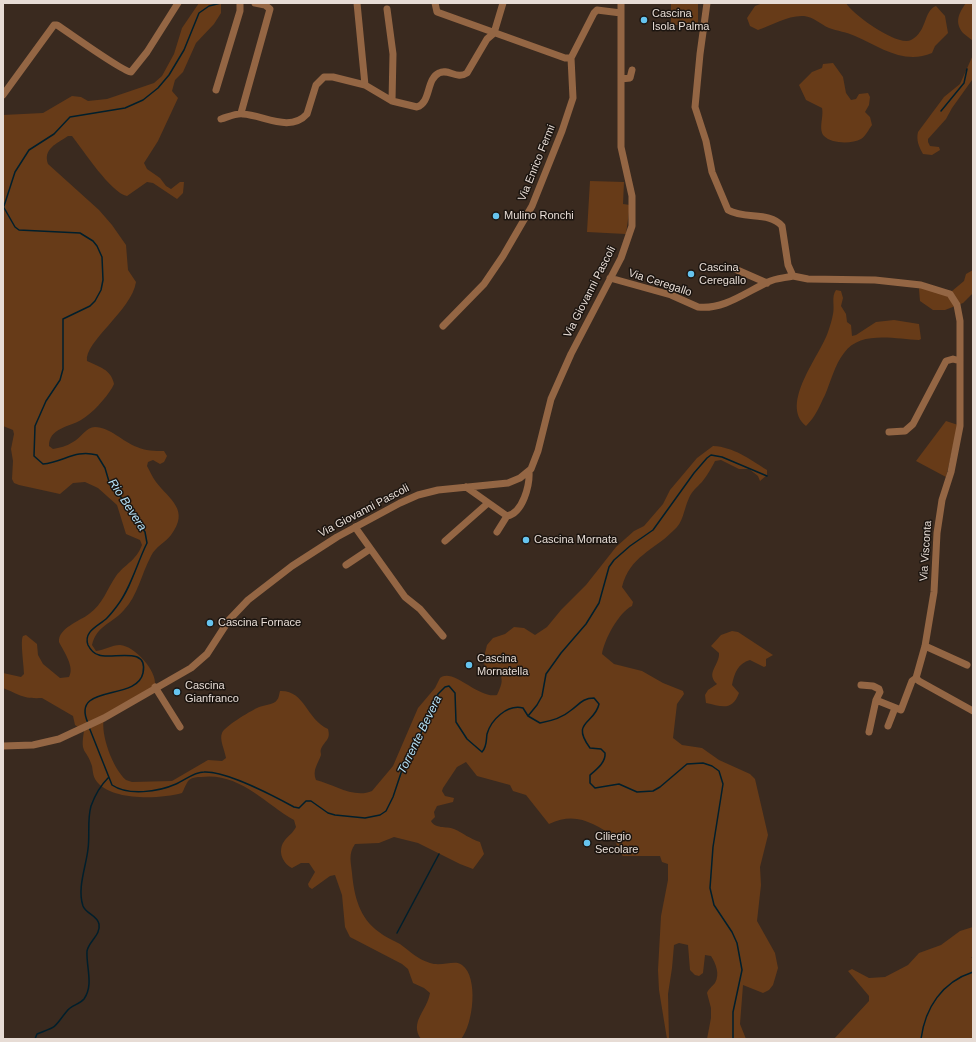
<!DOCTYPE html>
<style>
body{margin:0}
#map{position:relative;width:976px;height:1042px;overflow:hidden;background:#3a2a1f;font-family:Arial,sans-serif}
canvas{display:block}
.frame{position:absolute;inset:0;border:4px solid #e7dcd5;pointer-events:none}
</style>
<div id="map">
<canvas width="976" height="1042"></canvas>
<div class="frame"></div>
</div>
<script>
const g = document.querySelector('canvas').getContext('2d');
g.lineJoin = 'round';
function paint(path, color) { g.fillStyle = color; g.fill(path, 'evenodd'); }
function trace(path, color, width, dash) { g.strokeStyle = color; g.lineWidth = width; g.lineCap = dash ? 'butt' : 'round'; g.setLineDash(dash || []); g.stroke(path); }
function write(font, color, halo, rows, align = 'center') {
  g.font = font + ' Arial,sans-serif'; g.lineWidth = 3; g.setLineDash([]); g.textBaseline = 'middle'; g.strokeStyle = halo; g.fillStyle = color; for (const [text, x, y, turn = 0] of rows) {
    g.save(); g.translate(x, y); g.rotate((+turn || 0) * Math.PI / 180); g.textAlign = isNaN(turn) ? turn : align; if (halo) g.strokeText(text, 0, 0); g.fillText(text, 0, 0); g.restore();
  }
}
const green = new Path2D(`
 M199,3H221V13L214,24L196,43L183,72L175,80L172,91L178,98L158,141L144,163L147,169L160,178L166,186L171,189L180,182H184L183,193L177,199L153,183L147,182L127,196C111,193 83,150 72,136H68C56,144 43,149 48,164L99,210L112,225L126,245L128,270L136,282C132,310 84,342 87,361C99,367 111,369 114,384L112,388C105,399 93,413 81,420C69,427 49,428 49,446L53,449C59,448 67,446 73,442C81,438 86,427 95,427C110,427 123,442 137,447C145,451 155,451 164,451L167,456L164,462L160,464L153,460L148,462L147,466C150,471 152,477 156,482C170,500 190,510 171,535C165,543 156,546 151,556C141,575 138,595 124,610C112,624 97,625 92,645L96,651C104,650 112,645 120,645C135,646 157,671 155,685L104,718C100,734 113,769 126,780L132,782L172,781L208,760L222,761L226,758C225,751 219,739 222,733C225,726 249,712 257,708C262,705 274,705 277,700C279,698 279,694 280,691C305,690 306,719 328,729C331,740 325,740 321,749C320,751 321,753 321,755C318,764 312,770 316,780C333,784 354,799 372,791L393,766L418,708L435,688L440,678C453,667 478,699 497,695C502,684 504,680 498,669L494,667L487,672H484L485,653L487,645L493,638L505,634L514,627L524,628L535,635L547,627L561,610L586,585L616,547L634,531L644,526L663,504L670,490L697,458L713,446C734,447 749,459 767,470V475L760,481L758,476L749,469H739L721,460L715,461C712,467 707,476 702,482C697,487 692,491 689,498C683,511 684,522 673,531C653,551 630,556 622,587L633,602L632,606C619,612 604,640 602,654L614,664L642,671L663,683L683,691L684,694L677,704L673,738L682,745L702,748L719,760L750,774L755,779L768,835L760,867L761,885L757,921L775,953L778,968L773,985L769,990L763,993L743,985L740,1024L746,1039H707L711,1018V1008L707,993C709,988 712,987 715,983C720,974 716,964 711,956L705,955L703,973L699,976L695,975L690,970L688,945L679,943L674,945L672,968L668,994L669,1039H667L659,990L658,970L661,916L668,880V864L662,862L660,856H623L617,850L616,837C593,824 577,811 549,824L526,795L513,791L510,785L477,776L466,762L457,767L443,788L442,791L445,796L454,798L453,802L437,806L434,812L435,817L431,821C435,829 446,826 454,829C463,833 470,839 480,842L484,854L473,869L460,864L418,843L394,837L379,843L355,844C348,854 351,862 352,873C354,895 359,918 379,932C385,937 393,940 400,944C411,952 417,959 430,963C442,967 455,959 462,965C479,977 473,1025 461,1039H421C409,1022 427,1011 430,993L424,988L413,983L408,969L402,964L350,937L345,927L342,895L335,875L330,876L312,889L309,887L308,884L315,872L309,863H301L292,868C282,863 277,850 285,840C289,835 293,833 296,827L294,820C264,803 239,772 201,777C197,777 193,777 189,780C186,783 184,790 182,793C160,799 115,801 98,783C93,778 93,772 92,766C86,747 80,755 84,731L75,725L73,716L42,698C22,699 21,695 3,688V673L21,677L24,674C24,666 20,640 23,636L26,635L37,644L38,655L43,664L60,678L69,677C75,667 64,652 59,642C58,628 80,621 89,614C103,604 107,589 116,576C125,564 136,561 142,545L140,540L126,534L117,505L98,488L85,482L73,483L60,494L19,485L14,483L12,479L13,461L11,449L14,434L13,430L3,426V115L43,113L72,96L81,97L88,101L107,99L154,83L162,76L174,54L182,28Z
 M671,3H698V25H671Z
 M763,3H846C853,15 898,47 911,40C928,31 923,11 936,6L945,16L948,33L935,46L932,53C904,65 880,47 855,36C847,32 837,31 829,28C820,24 814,17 804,16C788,15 773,25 758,30L750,26L747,18L755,6Z
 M966,3H973V41C970,38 966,36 963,33C954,22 959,13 966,3Z
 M973,55L972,80L952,108L946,119L928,139V142L930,146L939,147L940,150L932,155L923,154C919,147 916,140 918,132L944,97L960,84Z
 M833,63L843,77L846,93L851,100L856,99L859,94L868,93L870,97L869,105L865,112L870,117L872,125C869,129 865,137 861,139C852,144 832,144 824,136C818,129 824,117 822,108L806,100L799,85L812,72L822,68L823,64Z
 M590,181L624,182L623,204L630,205L626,234L587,232Z
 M973,270V293L963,303L945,310H933L920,301L919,289L921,285L952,291L964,281L966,274Z
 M836,290L841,291L843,298L841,306L846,314L847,322L851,325L852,336L856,335L876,322L894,320L919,324L921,339L919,340C895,339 860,330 844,353C835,364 831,381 825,395C819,407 816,416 806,426C779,404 820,356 828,332C830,326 832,320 833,314C835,306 831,297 836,290Z
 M946,421L958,425L946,477L916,461Z
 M732,631L738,632L773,655L766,659V666L764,667L750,660C738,663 734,674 732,685L739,693C732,712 721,706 706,703L705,695L708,690L717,684C705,673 720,665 719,653L711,646L721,635Z
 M973,927V956L971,958H973V1039H834L869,1001V996L848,971L852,969L869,978L885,977L908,965L919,953L941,945L960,931Z`);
const stream = new Path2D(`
 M941,111L964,83L967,69
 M3,206L15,227L19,230L80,233L93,241L97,246L102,257L103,280L101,290L95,301L90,306L63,319V369L60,380L46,401L35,426L34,456L43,464C64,462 75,449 97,455L105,468L110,485L118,493L145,532L147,543C137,563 131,588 117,606C114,610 111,614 107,618C99,626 83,631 88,645C90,649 94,654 99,655C111,660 149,645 143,673C137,702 70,683 88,723
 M4,206L15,172L29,150L54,134L70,117L125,108L143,100L158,88L169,75L184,50L199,13L209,6L221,3
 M528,716L537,705L542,696L546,674L561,653L586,624L599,603L609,567L614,560L630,546L653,530L694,473L707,458L711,455L722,457L767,476
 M89,727L112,785C128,796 158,792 176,784C185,780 194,772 204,772C226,771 274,796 294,807L299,808L306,801H311L328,813L335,815L365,818L380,815L386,811L393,797L404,764L413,751L438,694L445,687L449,686L455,693L456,722L467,739L482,752C487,747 486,741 487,734C491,720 507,704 523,708L528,716L540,723C551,721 562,718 570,711C579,705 582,698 594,698L599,704C595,724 570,721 590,748L601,749L605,753C606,762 597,769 590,775V783L595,788L619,784L637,792L653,791L660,787L687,764L703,763L712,766L719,771L723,784L713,847L710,888L714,905L732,932L737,943L742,970L733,1012V1039
 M397,933L439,854
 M35,1039L37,1034C59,1026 53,1028 67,1011C71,1005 79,1005 84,999C94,985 86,967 87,951C89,941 101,935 99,924C97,915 86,914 83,906C77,888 86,867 88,849C90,835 87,820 91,806C95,795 100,786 108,778
 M921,1039C925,1008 942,982 973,972`);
const minor = new Path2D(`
 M357,3L365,85L392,101L417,107C431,103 426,79 439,73C448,68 457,80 467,73L487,39L494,33L503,3
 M435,3L437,12L565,58H571
 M707,3L700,54L695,107L706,141L712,172L728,210C745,220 769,211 782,226L788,265L793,276
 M387,9L393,54L392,101
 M621,79L630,78L632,70
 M216,90L240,11V3
 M3,95L54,25H57C68,32 123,72 131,72L147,52L178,3
 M241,113L270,9L265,5L255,3
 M221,119C228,117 236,113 243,114C263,115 290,133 307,114L316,85L324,77H333L365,85
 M735,269L767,283
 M793,276L808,279L875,280L921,285L950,294L957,305L960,321V426L951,472L942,500L937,533L934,592L925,646L916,678L919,681L973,711
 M610,278L671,295L698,307C724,310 746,292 768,282C775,278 785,278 793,276
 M443,326L484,284L503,256L532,206L562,131L573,98L571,58L594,13L597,10L621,13
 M889,432L905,431L913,424L946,361L953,359L960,361
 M466,487L507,516C523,513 530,485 529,471
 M355,527L405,597L420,609L443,636
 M497,532L507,516
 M445,541L488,503
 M346,565L370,549
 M925,646L967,665
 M861,685L873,686L879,689L880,692L876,700
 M155,687L180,727
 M888,726L895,708
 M869,732L876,700L901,710L912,681L916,678
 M3,746L33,745L59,739L104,718L191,668L207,654L229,620L248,600L292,566L337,537L400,503L418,495L438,490L508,483L520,478L531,469L538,451L551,399L571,354L621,258L632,226V196L621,147V3`);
const markers = [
 [644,20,4,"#66c4ef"],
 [496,216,4,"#66c4ef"],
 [691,274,4,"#66c4ef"],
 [526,540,4,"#66c4ef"],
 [210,623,4,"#66c4ef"],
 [469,665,4,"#66c4ef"],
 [177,692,4,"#66c4ef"],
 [587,843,4,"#66c4ef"]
];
const poiNames = [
 ["Cascina",652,14],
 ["Isola Palma",652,27],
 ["Mulino Ronchi",504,216],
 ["Cascina",699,268],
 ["Ceregallo",699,281],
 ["Cascina Mornata",534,540],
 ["Cascina Fornace",218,623],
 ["Cascina",477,659],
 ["Mornatella",477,672],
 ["Cascina",185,686],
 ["Gianfranco",185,699],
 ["Ciliegio",595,837],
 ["Secolare",595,850]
];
const streetNames = [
 ["Via Enrico Fermi",537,163,-68],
 ["Via Ceregallo",660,283,18],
 ["Via Giovanni Pascoli",590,292,-63],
 ["Via Giovanni Pascoli",364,511,-28],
 ["Via Visconta",926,551,-86]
];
const waterNames = [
 ["Rio Bevera",127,505,57],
 ["Torrente Bevera",420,735,-64]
];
paint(green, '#673b18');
trace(stream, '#001f2c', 1.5);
trace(minor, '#946644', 7);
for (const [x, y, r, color] of markers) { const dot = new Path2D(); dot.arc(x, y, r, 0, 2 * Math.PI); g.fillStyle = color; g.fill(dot); trace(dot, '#1c1510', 1.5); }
write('11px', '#e7dcd5', '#1c1510', poiNames, 'left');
write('11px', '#e7dcd5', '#1c1510', streetNames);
write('italic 12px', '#b5e2f8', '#1c1510', waterNames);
</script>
